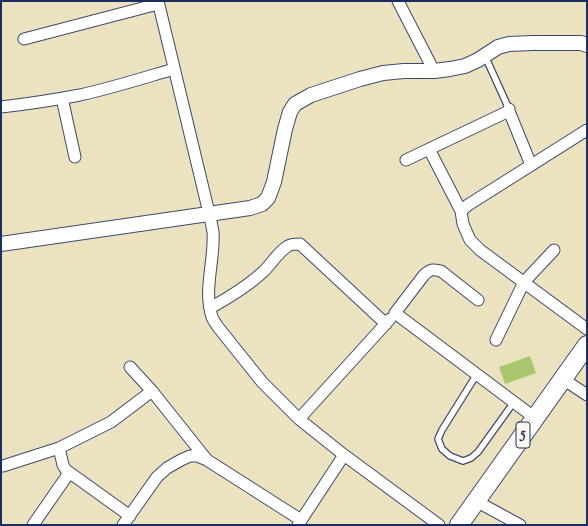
<!DOCTYPE html>
<style>
body{margin:0}
#map{position:relative;width:588px;height:526px;overflow:hidden;background:#ece2c0;font-family:"Sorts Mill Goudy",serif}
canvas{display:block}
.frame{position:absolute;inset:0;border:2px solid #1b2f5e;pointer-events:none}
</style>
<div id="map">
<canvas width="588" height="526"></canvas>
<div class="frame"></div>
</div>
<script>
const g = document.querySelector('canvas').getContext('2d');
g.lineJoin = 'round';
function paint(path, color) { g.fillStyle = color; g.fill(path, 'evenodd'); }
function trace(path, color, width, dash) { g.strokeStyle = color; g.lineWidth = width; g.lineCap = dash ? 'butt' : 'round'; g.setLineDash(dash || []); g.stroke(path); }
function write(font, color, halo, rows, align = 'center') {
  g.font = font + ' "Sorts Mill Goudy",serif'; g.lineWidth = 4; g.setLineDash([]); g.textBaseline = 'middle'; g.strokeStyle = halo; g.fillStyle = color; for (const [text, x, y, turn = 0] of rows) {
    g.save(); g.translate(x, y); g.rotate((+turn || 0) * Math.PI / 180); g.textAlign = isNaN(turn) ? turn : align; if (halo) g.strokeText(text, 0, 0); g.fillText(text, 0, 0); g.restore();
  }
}
const green = new Path2D(`
 M530,356L536,373L505,384L499,367Z`);
const service = new Path2D(`
 M485,56L509,109
 M477,374L442,430L438,439L442,449L450,456L463,461L471,458L478,452L514,402`);
const minor = new Path2D(`
 M158,1L209,213C211,220 212,226 213,232C215,260 203,289 212,317C213,320 216,324 218,327L262,382L299,419L344,455L439,525
 M398,1L434,71
 M24,39L158,4
 M62,98L75,157
 M1,107C27,104 54,100 80,95C112,88 143,78 174,69
 M509,109V111L531,165
 M587,130L468,205L461,211L463,224L470,240L480,250L587,329
 M429,149L461,211
 M406,160L509,111
 M478,300L441,271C432,269 431,269 424,275L395,313L535,418
 M210,308C230,297 248,286 264,271C272,263 278,252 288,246C291,244 296,244 300,244L386,324
 M496,340L524,282L554,250
 M130,367L152,391
 M563,379L587,395
 M299,419L390,319
 M59,448L63,465L66,470L130,516
 M3,466L59,448L111,422L152,391L207,460
 M476,501L520,525
 M33,525L69,473
 M123,525L157,477L167,468L181,460L190,456H197L207,460L301,520
 M298,525L344,455`);
const tertiary = new Path2D(`
 M1,244L250,208L262,204L268,198L274,182L285,129L290,112L295,104L311,95L360,79L383,73L404,71H434L450,69L465,66L478,60L498,47L509,44L533,43H581L587,45`);
const trunk = new Path2D(`
 M459,525L587,345`);
const shields = [
 [523,435,14]
];
const shieldNames = [
 ["5",523,435]
];
paint(green, '#a9c76f');
trace(service, '#3a4a6d', 8);
trace(minor, '#3a4a6d', 13);
trace(tertiary, '#3a4a6d', 16);
trace(trunk, '#3a4a6d', 20);
trace(service, '#fff', 5.5);
trace(minor, '#fff', 11);
trace(tertiary, '#fff', 14);
trace(trunk, '#fff', 18);
for (const [x, y, w] of shields) { const box = new Path2D(); box.roundRect(x - w / 2, y - 13, w, 26, 3); g.fillStyle = '#fbf7ec'; g.fill(box); trace(box, '#1b2f5e', 1); }
write('bold 15px', '#1b2f5e', null, shieldNames);
</script>
